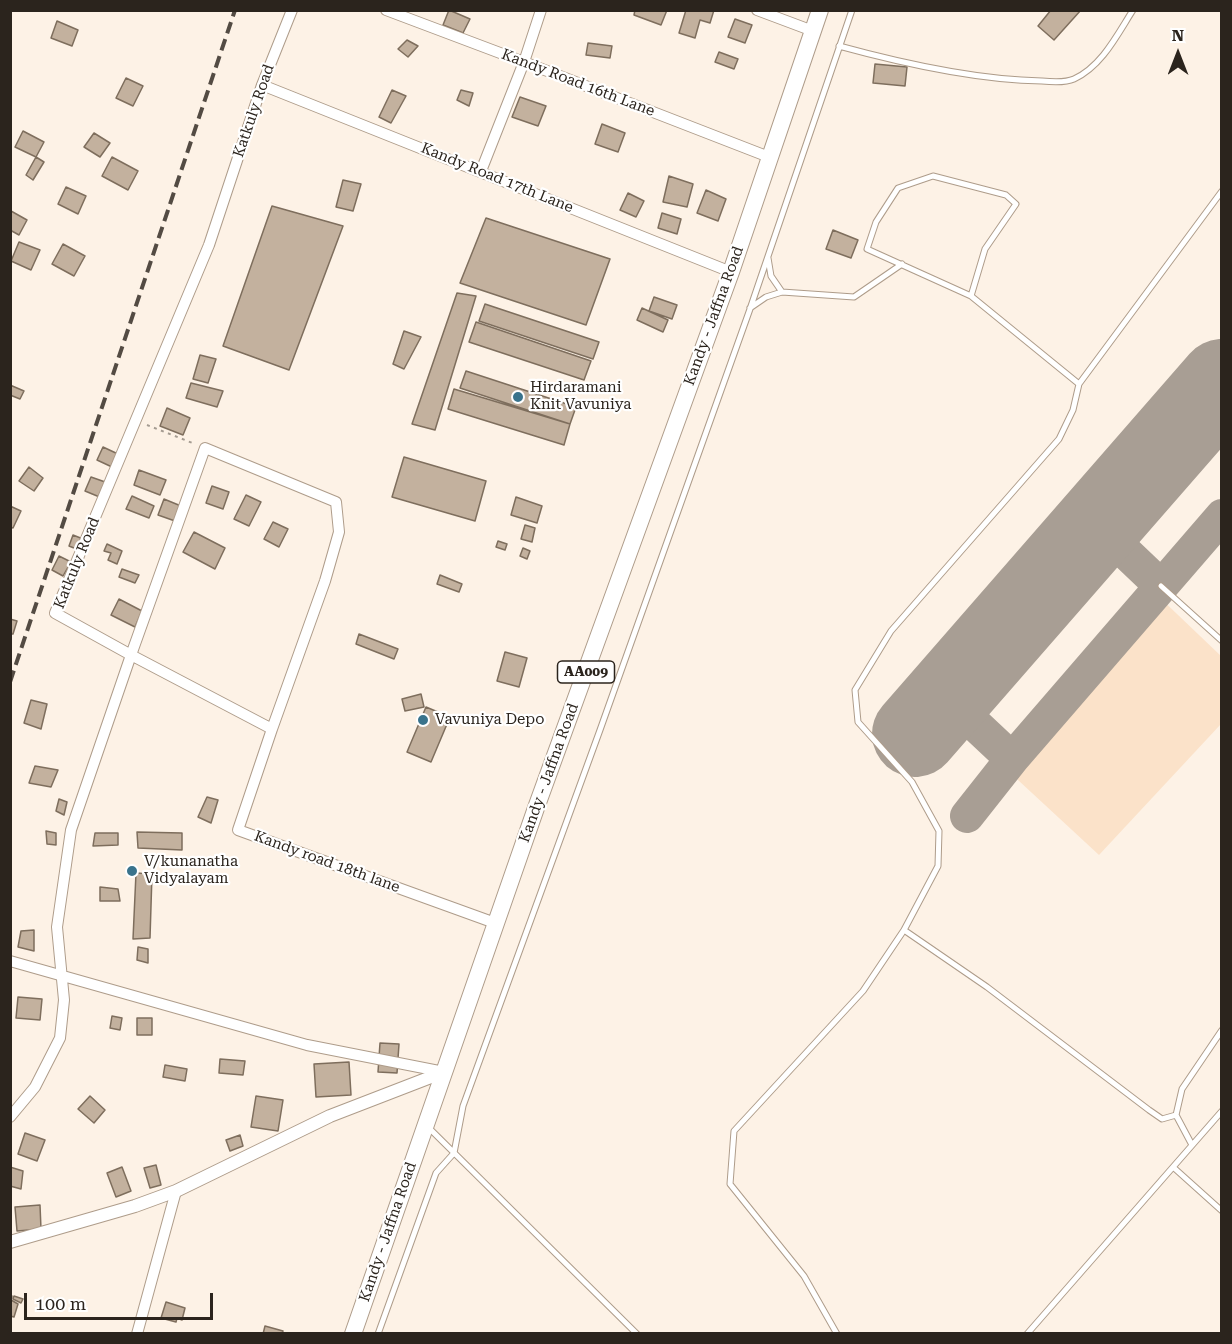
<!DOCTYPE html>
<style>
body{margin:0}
#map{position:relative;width:1232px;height:1344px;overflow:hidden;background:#fdf2e6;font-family:"Roboto Serif",serif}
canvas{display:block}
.frame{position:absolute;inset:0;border:12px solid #2b241d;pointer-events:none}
.north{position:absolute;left:1148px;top:24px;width:60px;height:60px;-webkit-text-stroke:4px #fff;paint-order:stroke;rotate:0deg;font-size:16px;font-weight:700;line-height:24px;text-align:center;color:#2b241d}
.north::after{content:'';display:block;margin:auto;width:21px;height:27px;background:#2b241d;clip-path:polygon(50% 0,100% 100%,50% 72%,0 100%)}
.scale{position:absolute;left:24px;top:1293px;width:189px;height:27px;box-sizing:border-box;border:3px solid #2b241d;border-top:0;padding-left:8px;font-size:18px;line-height:21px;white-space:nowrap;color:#2b241d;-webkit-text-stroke:4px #fff;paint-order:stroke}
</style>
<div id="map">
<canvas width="1232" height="1344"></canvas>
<div class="frame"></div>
<div class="north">N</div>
<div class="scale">100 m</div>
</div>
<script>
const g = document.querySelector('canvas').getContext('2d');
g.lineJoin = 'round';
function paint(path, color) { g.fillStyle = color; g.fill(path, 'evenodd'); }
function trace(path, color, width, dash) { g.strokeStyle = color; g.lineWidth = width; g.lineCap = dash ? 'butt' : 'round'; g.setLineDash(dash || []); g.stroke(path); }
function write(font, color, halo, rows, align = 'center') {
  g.font = font + ' "Roboto Serif",serif'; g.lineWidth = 4.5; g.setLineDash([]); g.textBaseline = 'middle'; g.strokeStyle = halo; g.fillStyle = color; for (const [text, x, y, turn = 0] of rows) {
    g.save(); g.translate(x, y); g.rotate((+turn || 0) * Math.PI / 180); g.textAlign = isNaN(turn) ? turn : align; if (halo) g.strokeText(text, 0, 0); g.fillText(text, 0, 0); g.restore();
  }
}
const built = new Path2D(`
 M1155,593L1221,656V724L1099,855L1005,768Z`);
const taxiway = new Path2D(`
 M1097,525L1161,586
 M947,698L1012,759
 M967,816L1012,759L1222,516`);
const runway = new Path2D(`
 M915,734L1222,382`);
const building = new Path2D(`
 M449,10L470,19L463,33L443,25Z
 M635,10H667L661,25L634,15Z
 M686,10H714L710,23L700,20L695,38L679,33Z
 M1051,10H1081L1054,40L1038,26Z
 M735,19L752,25L745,43L728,37Z
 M57,21L78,30L72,46L51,38Z
 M407,40L418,46L408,57L398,49Z
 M588,43L612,46L610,58L586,55Z
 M719,52L738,59L734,69L715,62Z
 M875,64L907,67L905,86L873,83Z
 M126,78L143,86L133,106L116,98Z
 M392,90L406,96L391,123L379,117Z
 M461,90L473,93L469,106L457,100Z
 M520,97L546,106L538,126L512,117Z
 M602,124L625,133L618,152L595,144Z
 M23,131L44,142L36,157L15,147Z
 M94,133L110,143L100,157L84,147Z
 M36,157L44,162L33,180L26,175Z
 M112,157L138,171L128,190L102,176Z
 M669,176L693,184L687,207L663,202Z
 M343,180L361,184L353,211L336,207Z
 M66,187L86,196L78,214L58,204Z
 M706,190L726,199L718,221L697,213Z
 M628,193L644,201L636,217L620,210Z
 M272,206L343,226L289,370L223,346Z
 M11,211L27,220L19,235L10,230Z
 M662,213L681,219L677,234L658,228Z
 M486,218L610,259L586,325L460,283Z
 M833,230L858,240L851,258L826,249Z
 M19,242L40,250L31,270L11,261Z
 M63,244L85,256L74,276L52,264Z
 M457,293L476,296L435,430L412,424Z
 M654,297L677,305L672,319L649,311Z
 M485,304L599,342L593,359L479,321Z
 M642,308L668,320L663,332L637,320Z
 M476,322L591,361L584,380L469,342Z
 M404,331L421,337L404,369L393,364Z
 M200,355L216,359L208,383L193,379Z
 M466,371L576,407L570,424L460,388Z
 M191,383L223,391L217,407L186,398Z
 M10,385L24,391L20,399L10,395Z
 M454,389L570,424L564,445L448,409Z
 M167,408L190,418L183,435L160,426Z
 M103,447L118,454L112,467L97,460Z
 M404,457L486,481L475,521L392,497Z
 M29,467L43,478L34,491L19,481Z
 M139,470L166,480L160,495L134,485Z
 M91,477L108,483L102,498L85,491Z
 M212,486L229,492L223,509L206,503Z
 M246,495L261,502L249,526L234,519Z
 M132,496L154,506L149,518L126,509Z
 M516,497L542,506L537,523L511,515Z
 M164,499L181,506L175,521L158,515Z
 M10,506L21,511L13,528L10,527Z
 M273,522L288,529L279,547L264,539Z
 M525,525L535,528L532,542L521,539Z
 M194,532L225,548L215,569L183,552Z
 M73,535L83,539L79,550L69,546Z
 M498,541L507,544L505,550L496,547Z
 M107,544L122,551L117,564L108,560L111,553L104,551Z
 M523,548L530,551L527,559L520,556Z
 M59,556L71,562L63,576L52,570Z
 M122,569L139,575L135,583L119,577Z
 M440,575L462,584L459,592L437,584Z
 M119,599L142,611L135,627L111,615Z
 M10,619L17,621L13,634H10Z
 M359,634L398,649L394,659L356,644Z
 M505,652L527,658L519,687L497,681Z
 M421,694L424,707L405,711L402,699Z
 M31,700L47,704L41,729L24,723Z
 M426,707L450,717L431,762L407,752Z
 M35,766L58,770L51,787L29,783Z
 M207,797L218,800L211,823L198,817Z
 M59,799L67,802L64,815L56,811Z
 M46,831L56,833V845L47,844Z
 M137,832L182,833V850L138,848Z
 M95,833H118V845L93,846Z
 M136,873L152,874L150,938L133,939Z
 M100,887L118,889L120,901H100Z
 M34,930V951L18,947L21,931Z
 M138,947L148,949V963L137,960Z
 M18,997L42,999L40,1020L16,1018Z
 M112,1016L122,1018L120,1030L110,1028Z
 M137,1018H152V1035H137Z
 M380,1043L399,1044L397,1073L378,1072Z
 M220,1059L245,1061L243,1075L219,1073Z
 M349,1062L351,1095L316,1097L314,1064Z
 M165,1065L187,1069L185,1081L163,1077Z
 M90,1096L105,1110L94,1123L78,1109Z
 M256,1096L283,1100L278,1131L251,1127Z
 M25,1133L45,1140L37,1161L18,1154Z
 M240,1135L243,1146L230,1151L226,1140Z
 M156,1165L161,1185L150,1188L144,1168Z
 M10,1167L23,1171L21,1189L10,1186Z
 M122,1167L131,1191L116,1197L107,1173Z
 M40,1205L41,1229L17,1231L15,1207Z
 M10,1296H12L11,1300L18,1304L14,1317L10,1316Z
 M14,1296L23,1299L21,1303L13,1299Z
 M166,1302L185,1308L182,1320L177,1318L176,1322L161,1318Z
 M265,1326L283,1331L282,1334H263Z`);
const path = new Path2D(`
 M147,425L195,444`);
const service = new Path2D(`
 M839,46C901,63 979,80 1042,81C1052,82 1065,83 1074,79C1102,66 1117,35 1133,10
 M768,258L771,276L782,292
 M750,308L766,297L782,292L854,297L902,264
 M1079,384L1222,191
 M1161,586L1222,641
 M904,930L987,987L1149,1110L1162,1119L1176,1115
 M429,1128L637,1334
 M1192,1145L1176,1115L1182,1089L1222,1030
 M1173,1167L1222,1211
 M378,1334L436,1173L454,1153L463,1106L600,730L750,309L852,10
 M837,1334L804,1276L730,1184L734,1131L863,991L904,930L938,866L939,831L912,782L858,722L855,690L891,631L1059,439L1073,410L1079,384L971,296L867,249L876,222L898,188L933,176L1006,195L1016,204L985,249L971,296
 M1027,1334L1222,1111`);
const minor = new Path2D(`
 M386,10L524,62L769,157
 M757,10L813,31
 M262,85L731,272
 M481,171L524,62L541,10
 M272,729L325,581L339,532L336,502L205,448L131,655L272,729L238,830L495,923
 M10,961L307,1045L444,1072
 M10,1117L35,1087L60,1038L64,1000L57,927L71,830L131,655L55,613L209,245L262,85L292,10
 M137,1334L176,1191`);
const tertiary = new Path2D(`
 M10,1242L135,1206L176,1191L330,1116L444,1072`);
const trunk = new Path2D(`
 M353,1334L536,808L731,272L820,10`);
const rail = new Path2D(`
 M10,682L235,10`);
const markers = [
 [518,397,6,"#39738c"],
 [423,720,6,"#39738c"],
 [132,871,6,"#39738c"]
];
const shields = [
 [586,672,57]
];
const shieldNames = [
 ["AA009",586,672]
];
const streetNames = [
 ["Kandy Road 16th Lane",578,83,21],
 ["Katkuly Road",254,111,-71],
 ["Kandy Road 17th Lane",497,178,22],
 ["Kandy - Jaffna Road",714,316,-70],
 ["Katkuly Road",77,563,-68],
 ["Kandy - Jaffna Road",549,773,-70],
 ["Kandy road 18th lane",327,862,20],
 ["Kandy - Jaffna Road",388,1232,-71]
];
const poiNames = [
 ["Hirdaramani",530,388],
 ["Knit Vavuniya",530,405],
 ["Vavuniya Depo",435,720],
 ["V/kunanatha",144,862],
 ["Vidyalayam",144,879]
];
paint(built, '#fbe2c9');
trace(taxiway, '#a89e94', 34);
trace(runway, '#a89e94', 86);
paint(building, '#c3b19e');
trace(building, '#7e6e5d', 1.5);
trace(service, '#ae9c8a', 7);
trace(minor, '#ae9c8a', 12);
trace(tertiary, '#ae9c8a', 14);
trace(trunk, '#ae9c8a', 18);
trace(path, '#a59c92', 2, [3, 4.5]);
trace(service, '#fff', 5);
trace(minor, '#fff', 10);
trace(tertiary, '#fff', 12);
trace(trunk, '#fff', 16);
trace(rail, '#534b43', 4, [12, 6]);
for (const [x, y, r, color] of markers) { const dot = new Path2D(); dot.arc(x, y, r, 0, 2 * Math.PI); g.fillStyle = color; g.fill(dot); trace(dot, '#fff', 2); }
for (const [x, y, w] of shields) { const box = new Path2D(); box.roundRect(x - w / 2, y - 11, w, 22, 4.5); g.fillStyle = '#fff'; g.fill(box); trace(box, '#2b241d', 1.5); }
write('bold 14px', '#2b241d', null, shieldNames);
write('15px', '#2b241d', '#fff', streetNames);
write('15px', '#2b241d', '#fff', poiNames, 'left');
</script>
